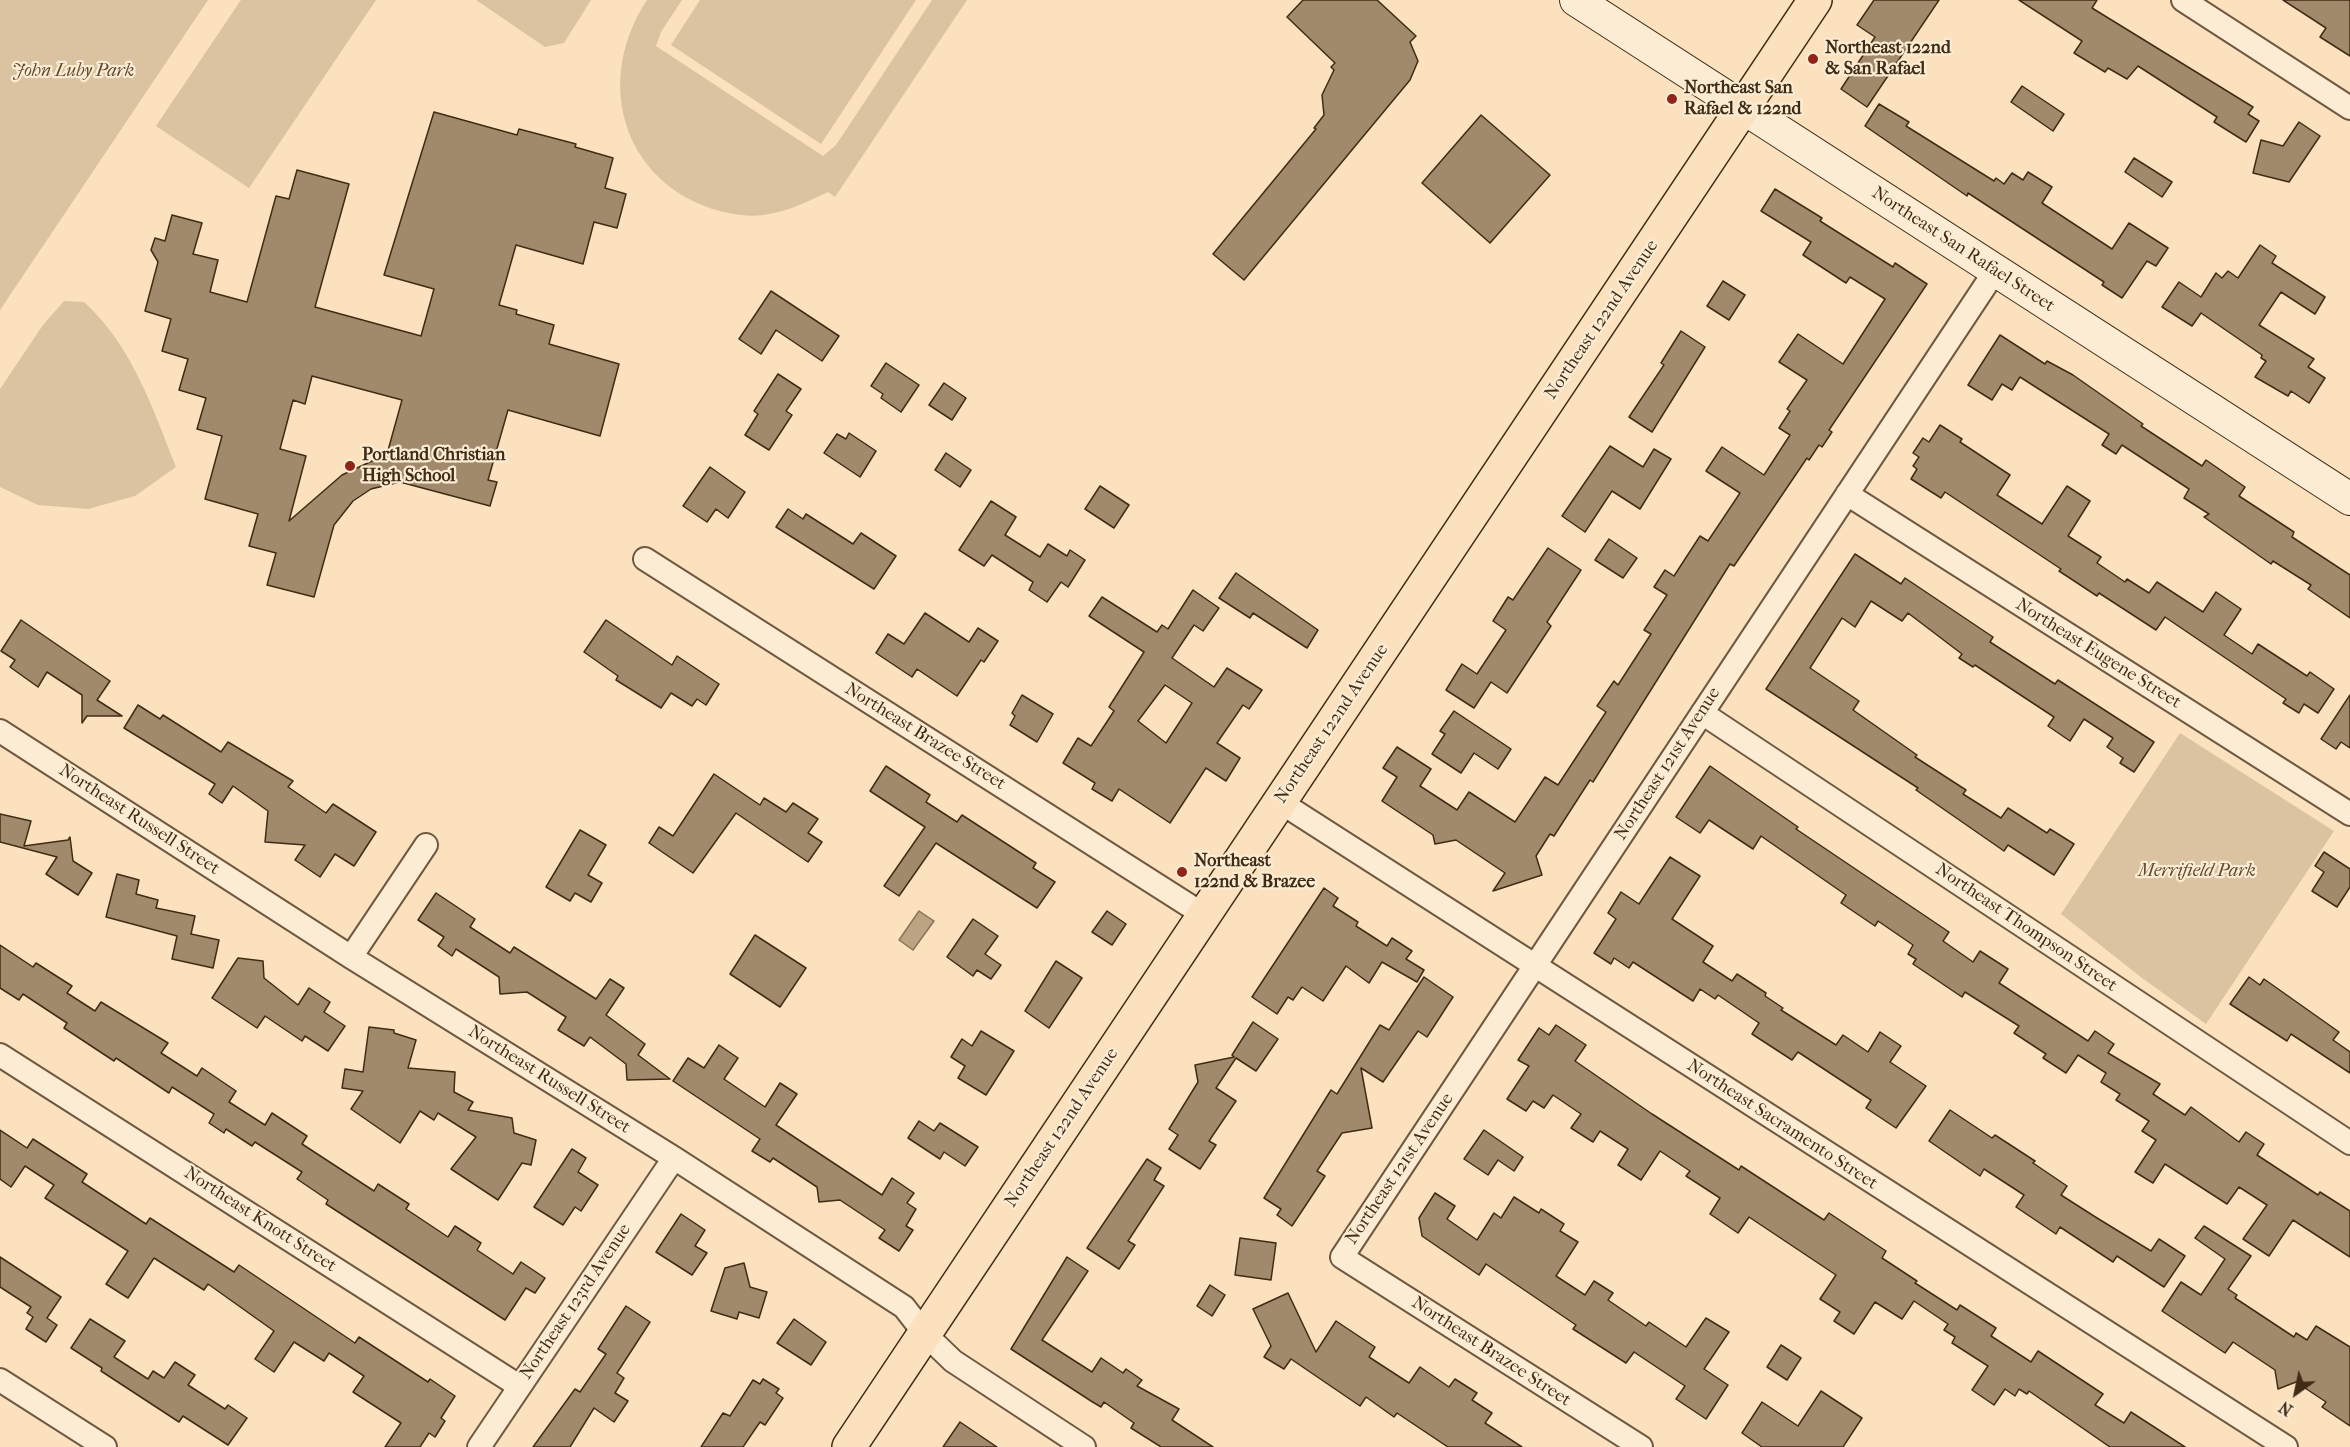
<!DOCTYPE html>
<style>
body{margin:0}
#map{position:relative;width:2350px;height:1447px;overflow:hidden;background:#fbe1bd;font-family:"IM FELL French Canon",serif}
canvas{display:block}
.north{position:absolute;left:2266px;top:1363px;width:60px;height:60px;-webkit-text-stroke:4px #fcecd4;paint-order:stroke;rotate:213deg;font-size:16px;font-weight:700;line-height:24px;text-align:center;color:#402b15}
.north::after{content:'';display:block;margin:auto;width:21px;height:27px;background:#402b15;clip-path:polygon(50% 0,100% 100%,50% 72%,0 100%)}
</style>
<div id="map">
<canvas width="2350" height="1447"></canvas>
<div class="north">N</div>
</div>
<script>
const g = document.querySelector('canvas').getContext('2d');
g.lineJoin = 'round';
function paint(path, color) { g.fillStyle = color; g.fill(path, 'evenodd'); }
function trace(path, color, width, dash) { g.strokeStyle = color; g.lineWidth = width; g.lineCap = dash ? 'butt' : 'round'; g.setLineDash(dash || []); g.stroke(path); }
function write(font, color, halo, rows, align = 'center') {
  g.font = font + ' "IM FELL French Canon",serif'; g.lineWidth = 4.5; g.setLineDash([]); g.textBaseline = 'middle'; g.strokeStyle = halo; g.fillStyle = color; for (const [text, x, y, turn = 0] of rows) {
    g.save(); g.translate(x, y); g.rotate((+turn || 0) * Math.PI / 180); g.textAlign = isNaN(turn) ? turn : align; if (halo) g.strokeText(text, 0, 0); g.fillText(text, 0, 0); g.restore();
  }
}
const green = new Path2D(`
 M0,0H208L0,310Z
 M241,0H376L249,188L156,126Z
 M476,0H591L564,43L545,47Z
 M647,0H682L661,32L656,46L823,156L836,145L932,0H967L835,197L828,192C801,205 772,219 741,215C632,201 587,91 647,0Z
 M700,0H916L821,144L671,45Z
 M64,301L84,302C133,347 152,407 176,467L135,496L88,509L38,505L0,487V389L43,325Z
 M2180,733L2334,831L2206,1024L2142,978L2061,914Z`);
const water = new Path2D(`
 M919,911L934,921L913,950L899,940Z`);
const building = new Path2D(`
 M1303,0H1377L1416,36L1410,42L1418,61L1410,80L1244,280L1213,254L1316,129L1314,128L1324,115L1322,95L1334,70L1331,67L1335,63L1287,17Z
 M1874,0H1939L1867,107L1841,89L1875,37L1857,25Z
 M2019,0H2097L2092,8L2253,107L2248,114L2259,121L2246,142L2214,122L2217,117L2138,66L2127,79L2108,68L2105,72L2074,53L2082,41Z
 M2283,0H2350V56L2320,37L2326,28Z
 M2022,86L2064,114L2053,131L2011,102Z
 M1879,104L1909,122L1906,126L1994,181L1996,178L2004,184L2012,173L2023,180L2028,172L2052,187L2042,203L2112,249L2129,223L2168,248L2156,266L2147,261L2122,298L2102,285L2104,282L1968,193L1967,196L1865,126Z
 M434,112L517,135L519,129L576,144L575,147L613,158L605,188L626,194L617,228L594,222L583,264L516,245L499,305L517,310L516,314L554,325L549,344L619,364L600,436L508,410L488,480L497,482L490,506L400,482L371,489L353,501L334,525L314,597L267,585L276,553L249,546L258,514L205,499L222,436L197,429L206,398L179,390L188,359L162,351L171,319L145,311L158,262L151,250L155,238L165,241L172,215L202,223L193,254L218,260L210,292L247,302L276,196L289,199L297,170L349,184L315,307L421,336L434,289L384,275ZM312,376L402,400L387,454L342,475L289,521L306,456L280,449L293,400L305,404Z
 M1481,115L1550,175L1490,243L1422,183Z
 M2299,122L2320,136L2289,182L2253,173L2261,140L2283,146Z
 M2134,158L2172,182L2162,197L2125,172Z
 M1775,189L1822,218L1820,221L1893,267L1895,263L1927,284L1829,430L1832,432L1822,447L1819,445L1809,460L1807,458L1734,566L1730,564L1593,782L1590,780L1554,836L1550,834L1536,856L1542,875L1493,891L1505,873L1456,840L1435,844L1433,835L1382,801L1397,777L1383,768L1397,747L1431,769L1420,786L1457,810L1469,792L1515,822L1545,777L1558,785L1606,712L1597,706L1614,681L1618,685L1651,634L1644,630L1667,595L1654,587L1665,570L1674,576L1700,536L1708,541L1740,493L1706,471L1722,447L1764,475L1790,435L1779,428L1790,411L1787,409L1807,380L1779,362L1798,334L1843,364L1885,299L1850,277L1846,283L1803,255L1811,242L1761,211Z
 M2260,245L2276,256L2272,263L2325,297L2315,314L2281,292L2259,325L2314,359L2308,367L2325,378L2309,403L2291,391L2288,396L2255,377L2266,361L2261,358L2262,355L2201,313L2192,326L2162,307L2179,282L2201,297L2216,273L2222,278L2228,271L2238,278Z
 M1723,281L1745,295L1729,320L1707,306Z
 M771,291L839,336L822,361L776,330L761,354L739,339Z
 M1681,331L1705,347L1652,432L1629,417L1664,365L1661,363Z
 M2000,335L2045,364L2047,361L2073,375L2143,424L2141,426L2202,466L2206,460L2245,487L2239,496L2294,532L2292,537L2350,575V618L2308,589L2311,585L2273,561L2271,564L2204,517L2209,514L2184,498L2189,489L2122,445L2116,454L2102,445L2109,434L2020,377L2012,390L2002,384L1992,400L1968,385Z
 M886,363L919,385L901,412L881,398L883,394L871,386Z
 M778,374L801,389L786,411L792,415L769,450L745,435L758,414L754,411Z
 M944,383L966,398L952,420L929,405Z
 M1940,425L1962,439L1960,442L2010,475L1997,495L2042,524L2067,486L2090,501L2068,536L2101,557L2097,563L2125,582L2127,579L2149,593L2157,582L2203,612L2216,592L2241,609L2224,635L2252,654L2258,644L2307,676L2310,672L2334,689L2318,713L2304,704L2299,713L2283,703L2286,699L2165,617L2156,630L2099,593L2097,596L2059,571L2061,569L1945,492L1941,498L1911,479L1917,469L1913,466L1919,457L1913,453L1923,438L1929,442Z
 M849,433L876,451L860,477L824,453L837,434L846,439Z
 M1610,446L1643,467L1654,449L1671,459L1640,509L1612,491L1585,532L1562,516Z
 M946,453L971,470L960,487L935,470Z
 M710,467L745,492L728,518L716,509L707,522L683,506Z
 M1100,486L1129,505L1114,528L1085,509Z
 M991,501L1016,517L1005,535L1040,557L1048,544L1067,556L1070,550L1085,560L1068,587L1061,582L1047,602L1029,590L1033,582L992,555L984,566L959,550Z
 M788,509L803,519L806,514L853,544L861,533L896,556L874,589L776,527Z
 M1609,539L1637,558L1623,578L1595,560Z
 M1548,548L1581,570L1547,622L1551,626L1507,693L1491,682L1474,708L1446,690L1462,664L1477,674L1506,630L1493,621L1508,597L1513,600Z
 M1855,554L1901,584L1905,578L1993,637L1990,642L2055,684L2058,680L2154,742L2134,772L2120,763L2123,758L2107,747L2113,738L2084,719L2070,741L2048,726L2054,717L1975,665L1973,667L1959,658L1962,654L1908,613L1902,621L1871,601L1855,627L1842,618L1810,668L1859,701L1853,710L1917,755L1915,757L1966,790L1963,794L2001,818L2008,808L2047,833L2050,829L2074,844L2054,875L2008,845L2004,851L1916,790L1918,788L1766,689Z
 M1236,573L1318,630L1307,648L1253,613L1250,618L1219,598Z
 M1193,590L1219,608L1203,631L1194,625L1172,658L1214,687L1227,668L1262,690L1249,709L1243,705L1217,743L1240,758L1226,781L1206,768L1170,823L1119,789L1112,801L1092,789L1095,783L1063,763L1078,738L1091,746L1114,711L1109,707L1144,652L1089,616L1102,597L1157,632L1162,625L1168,629ZM1165,685L1192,703L1166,743L1138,721Z
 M925,613L969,642L978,628L998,641L984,662L981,660L957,696L917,669L912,677L876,653L888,634L904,644Z
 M21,620L110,681L97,700L122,716H87L82,723V695L47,672L38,687L10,667L15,660L1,651Z
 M606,620L672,665L677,656L719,684L706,705L697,699L692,706L671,693L661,708L616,680L618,676L584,652Z
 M1022,695L1053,714L1037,742L1010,725L1015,716L1012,713Z
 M2350,695V748L2341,742L2336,749L2321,739Z
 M138,705L160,719L163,715L221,752L228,742L293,781L288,787L326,813L333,804L376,832L354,866L335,854L320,877L295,860L305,845L265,842L268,811L233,786L222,803L209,794L215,784L124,728Z
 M1454,711L1511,749L1498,769L1474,753L1461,773L1432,754L1445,734L1440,731Z
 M886,766L930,795L926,802L957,822L962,815L1036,863L1033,868L1055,882L1037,908L936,843L899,896L884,886L925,827L870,791Z
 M1710,766L1798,827L1796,829L1949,932L1943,941L1973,962L1980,951L2008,969L1999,983L2088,1041L2095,1031L2114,1044L2108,1053L2160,1084L2153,1094L2185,1115L2191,1107L2239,1142L2246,1132L2264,1144L2257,1155L2318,1195L2320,1192L2350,1211V1257L2293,1220L2269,1256L2243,1239L2267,1205L2239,1187L2227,1204L2165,1164L2153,1183L2135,1172L2156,1140L2142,1131L2149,1121L2116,1100L2120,1094L2101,1082L2106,1073L2078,1055L2066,1073L2043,1058L2046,1054L2014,1033L2019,1026L1965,992L1962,997L1913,964L1916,959L1908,954L1913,945L1878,921L1875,926L1841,903L1846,895L1761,836L1753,849L1709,820L1700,833L1676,817Z
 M714,774L760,805L764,798L786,812L793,803L818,819L808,833L822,842L808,862L736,813L693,873L649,843L659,827L673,836Z
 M0,814L31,821L24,846L68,840L70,837L73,861L92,873L78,895L46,874L57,857L0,842Z
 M580,830L606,845L588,875L602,883L591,902L575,893L570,901L546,887Z
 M2324,852L2350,869V887L2337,907L2312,891L2324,872L2315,866Z
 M1670,857L1700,876L1672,919L1713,946L1703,962L1732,981L1737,974L1766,993L1765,996L1783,1008L1781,1010L1836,1045L1843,1035L1868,1052L1880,1032L1901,1046L1890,1062L1926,1086L1896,1128L1866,1108L1871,1100L1798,1052L1792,1060L1752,1034L1759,1023L1718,995L1715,999L1700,989L1693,1001L1633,962L1629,968L1614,958L1611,964L1594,953L1616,919L1608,913L1621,892L1639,904Z
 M117,874L139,880L136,894L158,900L156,908L195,916L191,934L219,940L213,968L172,959L177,936L106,917Z
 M1324,888L1338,898L1333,906L1358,922L1356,926L1387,946L1392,938L1412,951L1406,959L1424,970L1417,982L1382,962L1369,983L1346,966L1323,1001L1302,987L1293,1000L1288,997L1277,1014L1252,997Z
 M436,893L475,919L470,927L510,953L514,947L596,999L610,979L624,988L606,1015L645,1044L638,1055L670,1079L627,1080L626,1064L590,1037L584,1046L558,1030L566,1017L527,992L500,994L499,977L456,949L452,956L438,946L444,937L418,920Z
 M1107,911L1126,924L1112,945L1092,932Z
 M973,919L998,936L985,954L1001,965L991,979L977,970L973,976L947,957Z
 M755,935L806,968L780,1007L730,974Z
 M0,945L33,967L36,963L72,986L67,993L95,1011L101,1002L168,1043L161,1053L197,1076L202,1068L236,1091L229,1102L265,1125L272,1113L307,1136L302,1144L374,1191L378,1184L409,1204L406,1209L448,1237L455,1226L481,1243L477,1250L513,1274L521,1262L545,1278L535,1293L526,1288L505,1320L326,1204L328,1200L297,1179L302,1172L255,1142L252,1146L226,1129L224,1133L209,1123L214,1114L172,1087L169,1093L116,1058L114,1061L64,1028L67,1023L23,994L19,1000L0,988Z
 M238,958L263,961L264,978L298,1005L309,988L330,1002L324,1012L345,1026L328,1051L305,1036L302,1041L265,1016L257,1028L212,998Z
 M1056,961L1082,978L1049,1028L1025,1011Z
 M1424,977L1453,997L1427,1037L1418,1031L1383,1082L1361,1068L1372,1128L1342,1133L1317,1171L1325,1176L1292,1226L1277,1215L1281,1209L1264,1198L1331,1090L1337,1094L1380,1025L1389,1030Z
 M2249,977L2260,985L2264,979L2339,1032L2333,1040L2350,1052V1073L2291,1034L2287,1041L2230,1004Z
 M1253,1022L1278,1039L1256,1071L1236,1058L1216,1088L1236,1101L1209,1141L1216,1145L1200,1169L1169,1149L1178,1135L1169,1129L1198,1082L1195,1065L1234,1057L1232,1055Z
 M1556,1025L1586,1045L1575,1061L1652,1114L1739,1170L1741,1166L1824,1220L1829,1213L1886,1251L1882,1258L1917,1281L1915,1283L1957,1310L1960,1305L1996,1328L1991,1336L2031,1362L2038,1351L2103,1394L2095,1405L2124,1423L2131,1412L2185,1447H2110L2029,1391L2027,1394L2019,1389L2015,1396L2005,1389L1994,1405L1972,1390L1988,1366L1952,1343L1955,1337L1944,1330L1948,1324L1914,1301L1902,1319L1875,1302L1854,1334L1834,1321L1840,1312L1820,1299L1836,1275L1749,1217L1738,1233L1710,1214L1720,1198L1686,1176L1690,1171L1660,1151L1641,1180L1618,1165L1628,1149L1600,1131L1593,1142L1571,1128L1581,1114L1553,1095L1544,1108L1533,1101L1526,1111L1507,1099L1529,1066L1518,1060L1539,1028L1549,1035Z
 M369,1027L394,1030V1033L416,1040L408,1068L455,1072L454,1092L473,1102L468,1110L512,1118L514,1133L536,1140L531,1165L522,1163L498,1200L451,1169L476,1137L438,1113L434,1120L420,1111L400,1143L351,1109L363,1091L342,1088L345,1069L363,1072Z
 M981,1031L1014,1051L986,1095L958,1078L965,1066L951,1057L962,1039L972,1046Z
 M719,1045L738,1058L724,1079L765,1107L780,1083L797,1094L776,1125L882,1195L892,1178L914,1193L907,1203L916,1209L906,1226L913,1230L899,1251L879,1238L885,1230L840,1200L819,1202L817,1187L773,1158L770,1162L752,1151L760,1139L673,1081L688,1058L704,1068Z
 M1950,1110L1992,1138L1995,1135L2035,1161L2033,1163L2067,1186L2061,1195L2097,1218L2151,1251L2159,1239L2185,1256L2164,1287L2117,1256L2113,1262L2060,1227L2056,1234L2016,1207L2024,1195L1984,1169L1980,1176L1929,1141Z
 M919,1121L934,1131L940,1123L978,1147L965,1166L944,1152L940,1159L908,1138Z
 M0,1130L27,1148L33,1139L87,1174L82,1182L146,1224L150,1218L234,1272L239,1265L355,1343L359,1337L428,1382L430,1379L455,1396L441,1418L445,1421L435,1437L429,1433L420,1447H385L401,1423L353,1392L364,1376L329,1353L324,1361L294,1342L274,1372L255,1359L274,1331L208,1284L204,1290L154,1258L128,1298L106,1284L128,1251L45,1198L54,1185L25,1166L11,1187L0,1179Z
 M1484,1130L1523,1157L1514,1171L1498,1160L1488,1175L1464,1159Z
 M572,1149L586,1158L578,1172L598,1185L581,1211L575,1207L563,1225L534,1207Z
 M1147,1159L1161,1168L1154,1180L1164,1186L1128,1241L1135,1245L1119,1269L1087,1248Z
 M1435,1193L1455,1206L1447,1219L1477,1240L1494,1213L1501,1218L1514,1197L1539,1213L1541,1209L1564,1224L1560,1231L1578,1242L1556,1276L1585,1295L1594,1281L1613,1293L1608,1300L1646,1326L1649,1322L1686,1347L1706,1318L1729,1332L1704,1369L1728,1385L1706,1419L1676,1399L1685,1386L1634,1352L1626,1363L1573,1329L1576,1325L1486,1264L1479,1275L1422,1236L1419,1218Z
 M681,1214L705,1230L695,1246L707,1253L692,1275L656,1252Z
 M2204,1226L2251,1256L2228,1289L2237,1295L2235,1298L2294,1337L2296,1333L2307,1340L2316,1326L2350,1347V1426L2322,1407L2326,1402L2296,1382L2278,1389L2275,1370L2233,1342L2225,1353L2162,1311L2181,1282L2201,1295L2225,1259L2195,1238Z
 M1240,1238L1276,1243L1271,1280L1235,1275Z
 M0,1257L61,1297L47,1318L57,1325L46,1342L26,1329L33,1317L27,1313L31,1307L0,1287Z
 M1067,1257L1088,1271L1042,1340L1092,1372L1101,1358L1123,1373L1126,1369L1142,1380L1137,1386L1179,1409L1172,1420L1213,1447H1161L1131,1428L1134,1423L1104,1402L1101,1407L1091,1401L1011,1349Z
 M744,1263L750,1287L767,1292L759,1318L739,1312L737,1319L711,1311L725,1268Z
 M1210,1285L1225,1295L1212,1316L1197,1306Z
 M1288,1293L1316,1352L1336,1321L1375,1347L1369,1357L1409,1383L1420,1367L1449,1387L1455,1379L1477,1393L1472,1400L1492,1413L1485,1423L1522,1447H1448L1397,1413L1394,1417L1366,1397L1360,1406L1291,1359L1284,1369L1264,1357L1271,1346L1253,1309Z
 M626,1306L650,1322L617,1373L624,1378L615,1393L628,1401L614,1422L594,1408L570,1447H533L575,1389L580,1392L606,1354L598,1349Z
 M90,1319L125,1341L114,1357L148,1379L153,1371L164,1378L175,1362L195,1375L188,1385L225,1409L228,1405L247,1418L228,1445L183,1416L179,1422L101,1371L102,1368L71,1348Z
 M794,1319L826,1342L811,1365L777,1343Z
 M1781,1345L1801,1358L1787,1380L1767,1367Z
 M763,1379L779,1389L776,1393L783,1398L765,1425L760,1422L743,1447H701L723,1413L730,1416L753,1380L760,1384Z
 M1821,1391L1862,1418L1843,1447H1762L1742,1433L1762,1402L1798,1426Z
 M960,1422L997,1447H943Z`);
const street = new Path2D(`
 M2183,0L2350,108
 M1847,494L2350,814
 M645,559L1204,915
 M1702,713L2350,1143
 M0,731L351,957L674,1158L904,1307L925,1334L953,1361L1084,1447
 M1280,802L2286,1447
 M351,957L426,845
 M0,1055L519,1386
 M0,1380L105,1447
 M479,1447L674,1158
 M1641,1447L1342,1257L1995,271`);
const secondary = new Path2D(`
 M1576,0L2350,499`);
const primary = new Path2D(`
 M849,1447L1815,0`);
const markers = [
 [1813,59,6,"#8f2418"],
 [1672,99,6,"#8f2418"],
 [350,466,6,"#8f2418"],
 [1182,872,6,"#8f2418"]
];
const poiNames = [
 ["Northeast 122nd",1825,49],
 ["& San Rafael",1825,70],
 ["Northeast San",1684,89],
 ["Rafael & 122nd",1684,110],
 ["Portland Christian",362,456],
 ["High School",362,477],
 ["Northeast",1194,862],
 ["122nd & Brazee",1194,883]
];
const parkNames = [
 ["John Luby Park",73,72],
 ["Merrifield Park",2197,872]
];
const streetNames = [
 ["Northeast San Rafael Street",1963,250,33],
 ["Northeast 122nd Avenue",1602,320,-56],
 ["Northeast Eugene Street",2098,654,32],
 ["Northeast 122nd Avenue",1332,724,-56],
 ["Northeast Brazee Street",925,737,32],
 ["Northeast 121st Avenue",1668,764,-57],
 ["Northeast Russell Street",139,820,33],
 ["Northeast Thompson Street",2026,928,34],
 ["Northeast Russell Street",549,1080,32],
 ["Northeast Sacramento Street",1782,1125,33],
 ["Northeast 122nd Avenue",1062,1128,-56],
 ["Northeast 121st Avenue",1400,1169,-56],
 ["Northeast Knott Street",260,1220,33],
 ["Northeast 123rd Avenue",576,1302,-56],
 ["Northeast Brazee Street",1491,1352,33]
];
paint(green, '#dbc2a0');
paint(water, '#bba384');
trace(water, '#8a7358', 1.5);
paint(building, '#a18a6c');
trace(building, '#402b15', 1.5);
trace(street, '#6f583f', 26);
trace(secondary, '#402b15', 34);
trace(primary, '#402b15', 36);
trace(street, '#fcecd4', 22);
trace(secondary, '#fcecd4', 32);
trace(primary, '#fbe1bd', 33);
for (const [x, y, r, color] of markers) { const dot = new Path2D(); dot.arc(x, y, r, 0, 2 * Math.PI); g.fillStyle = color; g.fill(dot); trace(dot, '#fcecd4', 2); }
write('bold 18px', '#402b15', '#fcecd4', poiNames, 'left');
write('italic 18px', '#5f4931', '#fcecd4', parkNames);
write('18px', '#402b15', '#fcecd4', streetNames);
</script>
